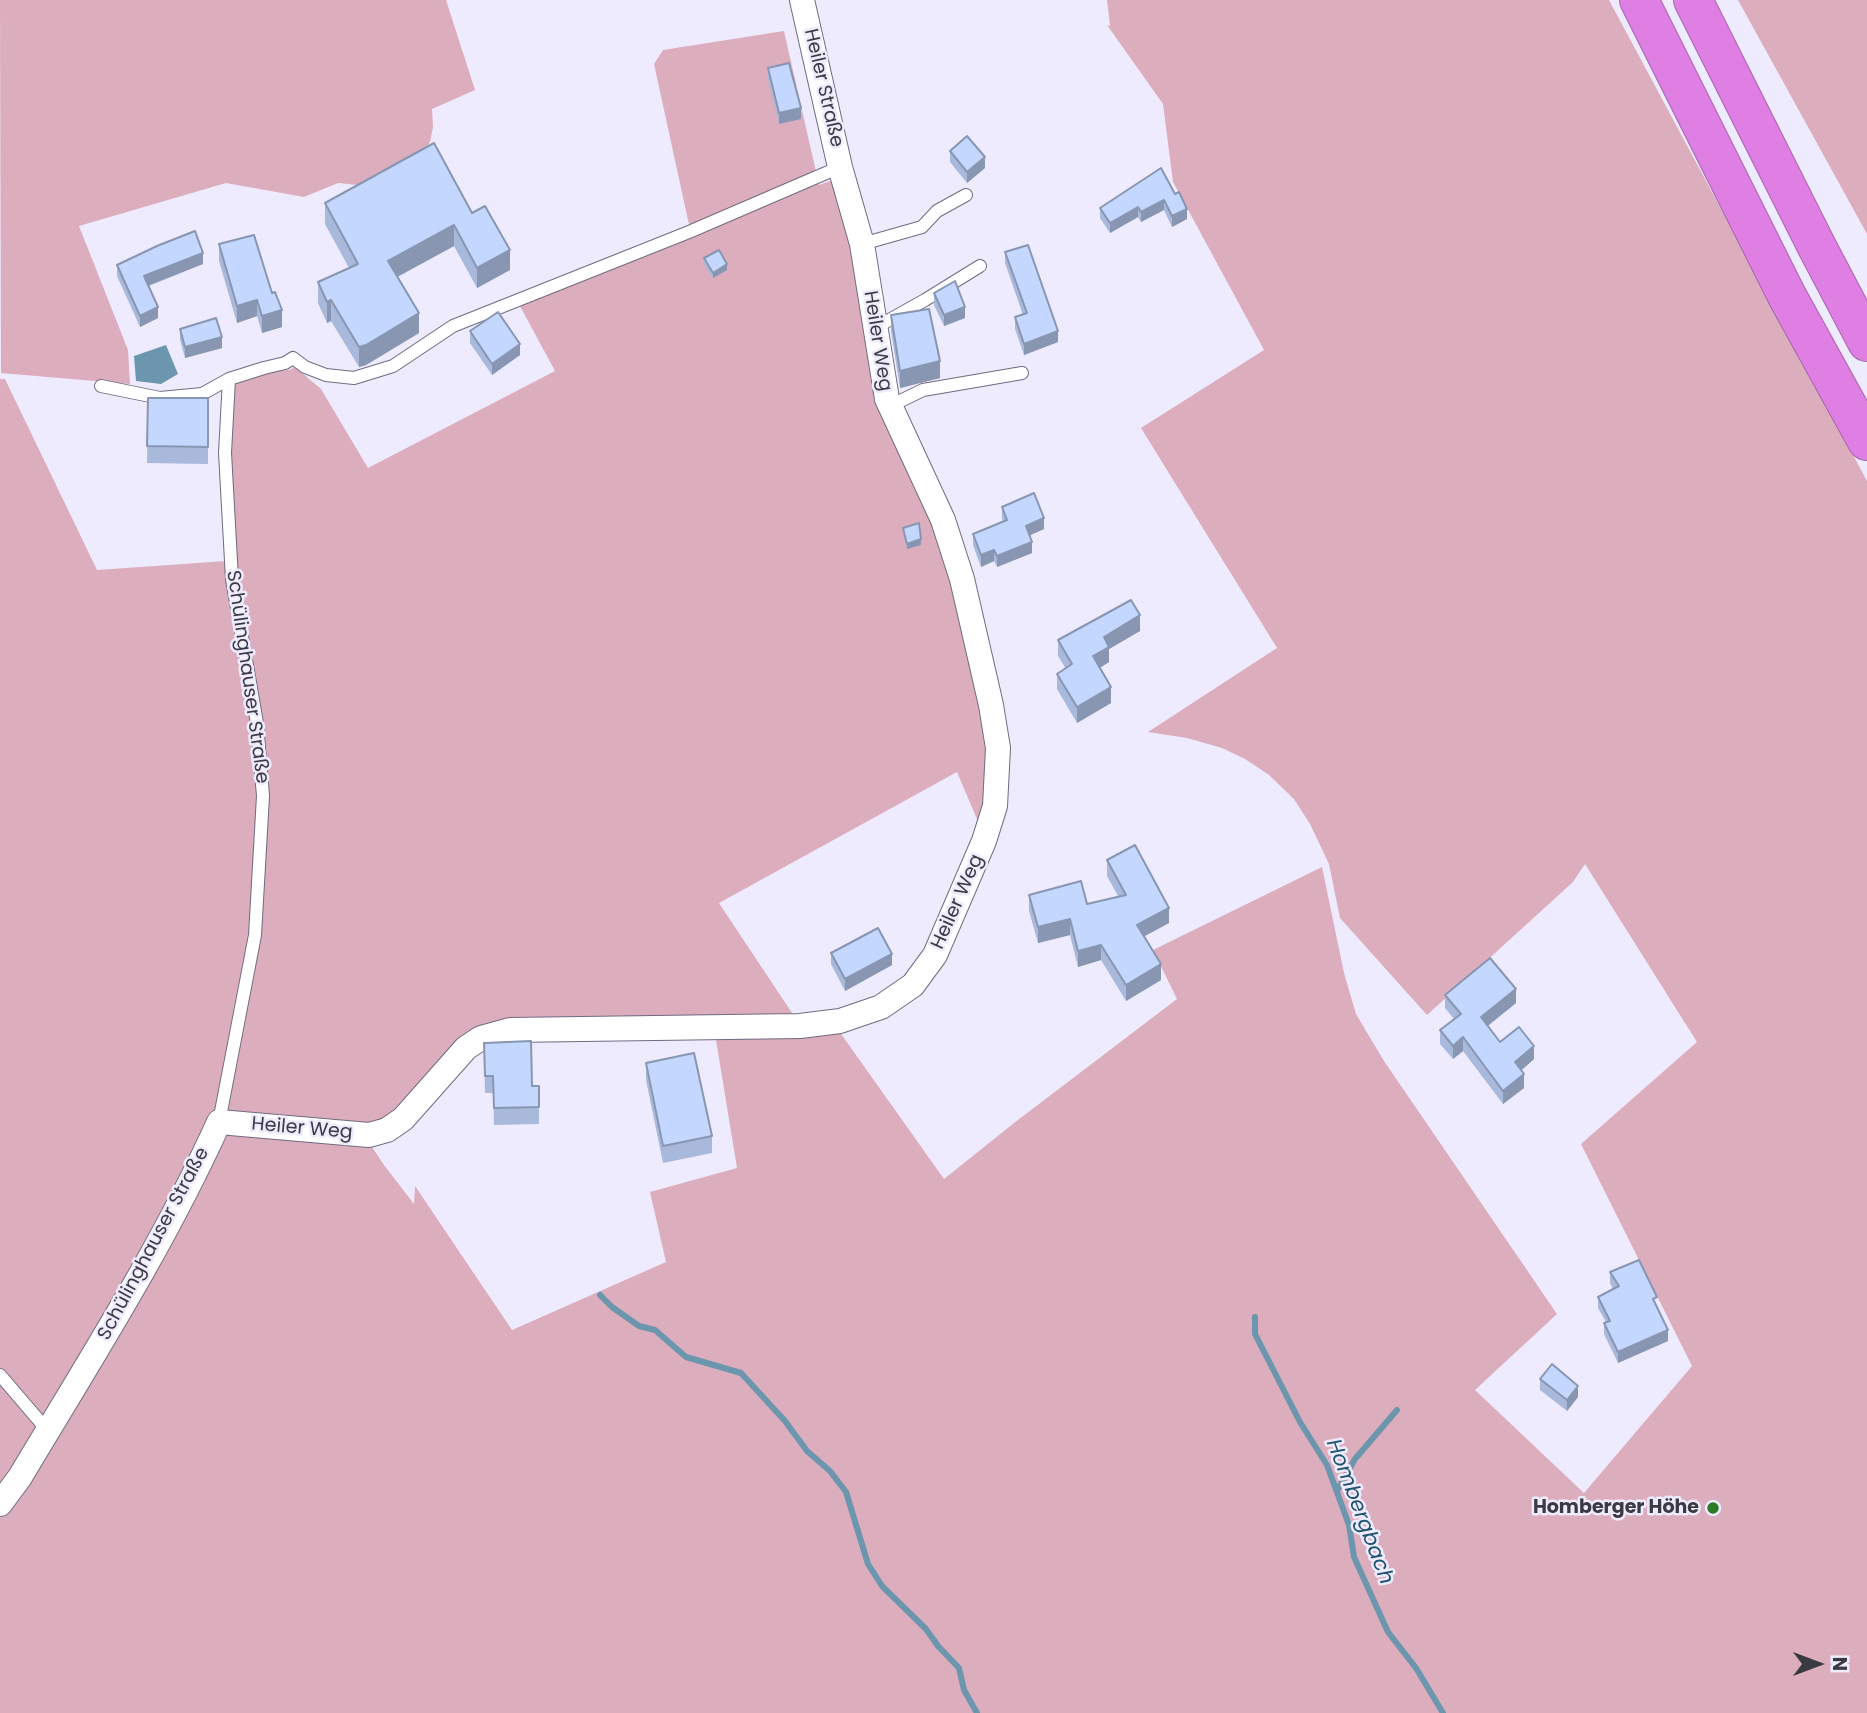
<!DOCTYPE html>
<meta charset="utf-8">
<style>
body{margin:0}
#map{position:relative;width:1867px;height:1713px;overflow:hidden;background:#efebff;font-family:Poppins,sans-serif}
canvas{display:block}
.north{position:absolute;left:1783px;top:1629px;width:70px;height:70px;-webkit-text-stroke:5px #efebff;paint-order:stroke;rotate:90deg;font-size:19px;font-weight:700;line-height:28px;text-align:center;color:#3b3942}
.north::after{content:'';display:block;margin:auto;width:24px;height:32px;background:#3b3942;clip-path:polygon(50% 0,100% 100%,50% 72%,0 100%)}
</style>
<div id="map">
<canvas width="1867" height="1713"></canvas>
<div class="north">N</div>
</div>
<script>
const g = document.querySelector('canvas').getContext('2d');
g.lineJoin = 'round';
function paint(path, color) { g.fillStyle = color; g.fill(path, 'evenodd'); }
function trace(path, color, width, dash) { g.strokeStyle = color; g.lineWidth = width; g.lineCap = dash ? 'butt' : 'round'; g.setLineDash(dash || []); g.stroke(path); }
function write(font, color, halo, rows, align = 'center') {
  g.font = font + ' Poppins,sans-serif'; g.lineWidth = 5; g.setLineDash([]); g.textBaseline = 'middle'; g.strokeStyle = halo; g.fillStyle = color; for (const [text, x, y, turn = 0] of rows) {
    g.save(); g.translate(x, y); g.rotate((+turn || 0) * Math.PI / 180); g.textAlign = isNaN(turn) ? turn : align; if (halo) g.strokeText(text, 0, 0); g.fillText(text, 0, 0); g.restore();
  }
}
const green = new Path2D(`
 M0,0H446L475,90L432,109L433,127L430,142L423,152L358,185L338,183L304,197L226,183L79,226L128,350L130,384L1,373Z
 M1107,0H1609L1867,481V1713H0V379H5L97,570L226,561L252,726L259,797L251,935L222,1119L366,1138L384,1165L414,1204L415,1186L512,1330L666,1262L650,1192L737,1168L715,1034L839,1031L944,1179L1014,1123L1177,999L1153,950L1322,867L1344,973L1356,1014L1384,1061L1557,1314L1475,1390L1584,1493L1692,1366L1581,1144L1697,1042L1585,864L1573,882L1427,1015L1340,918L1329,864L1310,824L1294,799L1269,775L1245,759L1222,748L1187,738L1148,732L1277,648L1141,428L1264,350L1173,182L1163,104L1107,25L1110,26Z
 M1738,0H1867V234Z
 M784,31L819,185L841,177L867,321L938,520L993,747L982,831L957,772L719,903L798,1022L510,1025L386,1125L223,1114L261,936L266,796L235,579L229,454L232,381L263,371L289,370L295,367L321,389L368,468L555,371L520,306L692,233L688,220L654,64L663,50Z`);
const water = new Path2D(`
 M166,345L178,374L161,384L136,381L134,356Z`);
const stream = new Path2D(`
 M600,1295L612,1307L639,1326L655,1330L686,1357L741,1373L785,1421L807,1451L830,1471L846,1492L868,1564L882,1586L926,1629L938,1646L959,1668L964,1690L977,1713
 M1255,1317V1334L1300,1422L1327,1465L1349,1525L1354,1557L1388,1632L1416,1668L1443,1713
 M1337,1491L1355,1459L1397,1410`);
const lane = new Path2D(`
 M862,244L922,227L937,211L966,195
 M875,328L925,300L980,266
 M101,386L160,398L202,394L229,379L264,368L285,363L293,358L305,367L326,375L354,378L393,366L453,326L689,232L840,167
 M890,406L923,390L1022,373
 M219,1122L255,935L263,796L257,723L232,579L225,453L229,379
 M0,1375L48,1431`);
const street = new Path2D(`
 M0,1504L20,1477C90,1360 163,1246 219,1122L369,1135L387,1130L403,1119L466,1048L481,1038L510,1030L800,1026L840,1021L881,1007L913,985L935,955L984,841L995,806L998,748L991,705L962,579L943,520L887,399L862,244L840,167L802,0`);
const highway = new Path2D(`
 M1639,0L1787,296L1867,441
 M1693,0L1817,247L1867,342`);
const wall = new Path2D(`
 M768,68L801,119L779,124L768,79Z
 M950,151L985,168L967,183L950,162Z
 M1161,168L1187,219L1172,227L1164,210L1141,222L1138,217L1110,233L1100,218V208Z
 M325,203L472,213L510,270L477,288L454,246L397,277L419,333L366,365L359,367L331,321L327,323L318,303V282L349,268L325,224Z
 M219,244L282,327L262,333L257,316L237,323L219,261Z
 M1005,252L1058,342L1024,355L1015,329V317L1023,315L1005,263Z
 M704,258L727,270L713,278L704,264Z
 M203,264L149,286L158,318L140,327L117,276V265Z
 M934,293L965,318L944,326L934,305Z
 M891,315L940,378L900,388L891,331Z
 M180,329L222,348L185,358L180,340Z
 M470,331L520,355L492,375L470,343Z
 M148,398H208V464L147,463Z
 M1002,507L1044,529L1030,535L1032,553L997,567L994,561L981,567L973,545V534L1003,522L1002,518Z
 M903,528L921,545L907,549L903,533Z
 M1140,631L1109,649V662L1100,668L1111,703L1077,723L1057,689V674L1066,669L1058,656V640Z
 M1107,860L1169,923L1145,936L1161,980L1126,1001L1101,960L1078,967L1070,935L1038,943L1029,911V895L1087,904L1118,896L1107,876Z
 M831,953L892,965L845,991L831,964Z
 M1445,995L1516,1003L1488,1026L1500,1042L1534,1059L1521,1070L1524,1088L1503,1104L1463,1051L1453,1059L1440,1044V1030L1454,1019L1445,1008Z
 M484,1043L532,1086H539V1124L494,1125L493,1093H485Z
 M646,1063L712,1136V1153L663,1163L646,1080Z
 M1610,1272L1657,1308L1668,1341L1618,1363L1604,1334V1323L1606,1322L1598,1308V1297L1613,1289L1610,1283Z
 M1540,1379L1578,1397L1567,1411L1540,1390Z`);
const shadedWall = new Path2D(`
 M801,108V119L779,124V113Z
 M985,157V168L967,183V172Z
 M1164,200V210L1141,222V212Z
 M1138,207V217L1110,233V223Z
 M1187,209V219L1172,227V216Z
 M454,225V246L388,282V261Z
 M510,250V270L477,288V268Z
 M203,253V264L144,287V276Z
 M727,264V270L713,278V273Z
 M257,300V316L237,323V306Z
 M331,300V321L327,323V302Z
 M158,307V318L140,327V316Z
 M965,307V318L944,326V315Z
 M282,310V327L262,333V316Z
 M419,313V333L366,365L359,367V347Z
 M1058,331V342L1024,355V344Z
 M222,337V348L185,358V347Z
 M520,344V355L492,375V364Z
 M940,361V378L900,388V371Z
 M1044,518V529L1026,537V526Z
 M921,539V545L907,549V544Z
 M1032,542V553L997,567V556Z
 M994,550V561L981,567V555Z
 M1140,615V631L1109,649V662L1093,672V656L1104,637Z
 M1111,687V703L1077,723V707Z
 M1169,908V923L1137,940V925Z
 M1070,919V935L1038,943V927Z
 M1101,945V960L1078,967V951Z
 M892,954V965L845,991V979Z
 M1161,964V980L1126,1001V985Z
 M1516,989V1003L1481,1031V1017Z
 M1463,1037V1051L1453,1059V1046Z
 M1534,1046V1059L1515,1076V1062Z
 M1524,1074V1088L1503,1104V1091Z
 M1668,1330V1341L1618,1363V1352Z
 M1578,1386V1397L1567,1411V1400Z`);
const building = new Path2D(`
 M789,63L801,108L779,113L768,68Z
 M967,136L985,157L967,172L950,151Z
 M434,143L472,213L485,206L510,250L477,268L454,225L388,261L419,313L366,345L359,347L331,300L327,302L318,282L358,264L325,203Z
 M1161,168L1175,194L1179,192L1187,209L1172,216L1164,200L1141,212L1138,207L1110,223L1100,208Z
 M195,231L203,253L144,276L158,307L140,316L117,265L157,246Z
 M254,235L272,293L275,292L282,310L262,316L257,300L237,306L219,244Z
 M1028,245L1058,331L1024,344L1015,317L1027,313L1005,252Z
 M719,250L727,264L713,273L704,258Z
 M955,281L965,307L944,315L934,293Z
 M929,309L940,361L900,371L891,315Z
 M498,312L520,344L492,364L470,331Z
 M216,318L222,337L185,347L180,329Z
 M148,398H208V447L147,446Z
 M1034,493L1044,518L1026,526L1032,542L997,556L994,550L981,555L973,534L1007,520L1002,507Z
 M919,523L921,539L907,544L903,528Z
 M1131,600L1140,615L1104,637L1109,647L1093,656L1111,687L1077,707L1057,674L1072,664L1058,640Z
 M1135,845L1169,908L1137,925L1161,964L1126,985L1101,945L1078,951L1070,919L1038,927L1029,895L1081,881L1087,904L1126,895L1107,860Z
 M878,928L892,954L845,979L831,953Z
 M1490,958L1516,989L1481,1017L1500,1042L1519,1027L1534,1046L1515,1062L1524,1074L1503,1091L1463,1037L1453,1046L1440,1030L1461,1014L1445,995Z
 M531,1041L532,1086H539V1107L494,1108L493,1076H485L484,1043Z
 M694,1053L712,1136L663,1146L646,1063Z
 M1639,1260L1657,1297L1653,1299L1668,1330L1618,1352L1604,1323L1610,1321L1598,1297L1619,1286L1610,1272Z
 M1552,1364L1578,1386L1567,1400L1540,1379Z`);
const markers = [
 [1713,1508,7,"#2d7b24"]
];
const streetNames = [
 ["Heiler Straße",823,88,77],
 ["Heiler Weg",877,341,81],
 ["Schülinghauser Straße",247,677,82],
 ["Heiler Weg",958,902,-66],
 ["Heiler Weg",302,1129,5],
 ["Schülinghauser Straße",154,1244,-62]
];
const poiNames = [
 ["Homberger Höhe",1699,1508]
];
const waterNames = [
 ["Hombergbach",1359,1512,69]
];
paint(green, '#dbadbd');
paint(water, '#6b96ae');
trace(stream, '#6b96ae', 6);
trace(lane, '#706b81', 14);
trace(street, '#706b81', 26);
trace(highway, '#a666ab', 40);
trace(lane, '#fff', 12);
trace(street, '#fff', 24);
trace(highway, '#df7fe4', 38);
paint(wall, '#a8b9db');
paint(shadedWall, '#8896b2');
paint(building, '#c3d7ff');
trace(building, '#8896b2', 2);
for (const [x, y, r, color] of markers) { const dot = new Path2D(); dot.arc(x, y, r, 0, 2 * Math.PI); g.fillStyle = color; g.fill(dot); trace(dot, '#efebff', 2.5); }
write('19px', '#3b3942', '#efebff', streetNames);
write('bold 19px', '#3b3942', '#efebff', poiNames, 'right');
write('italic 21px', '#1d536e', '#efebff', waterNames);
</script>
